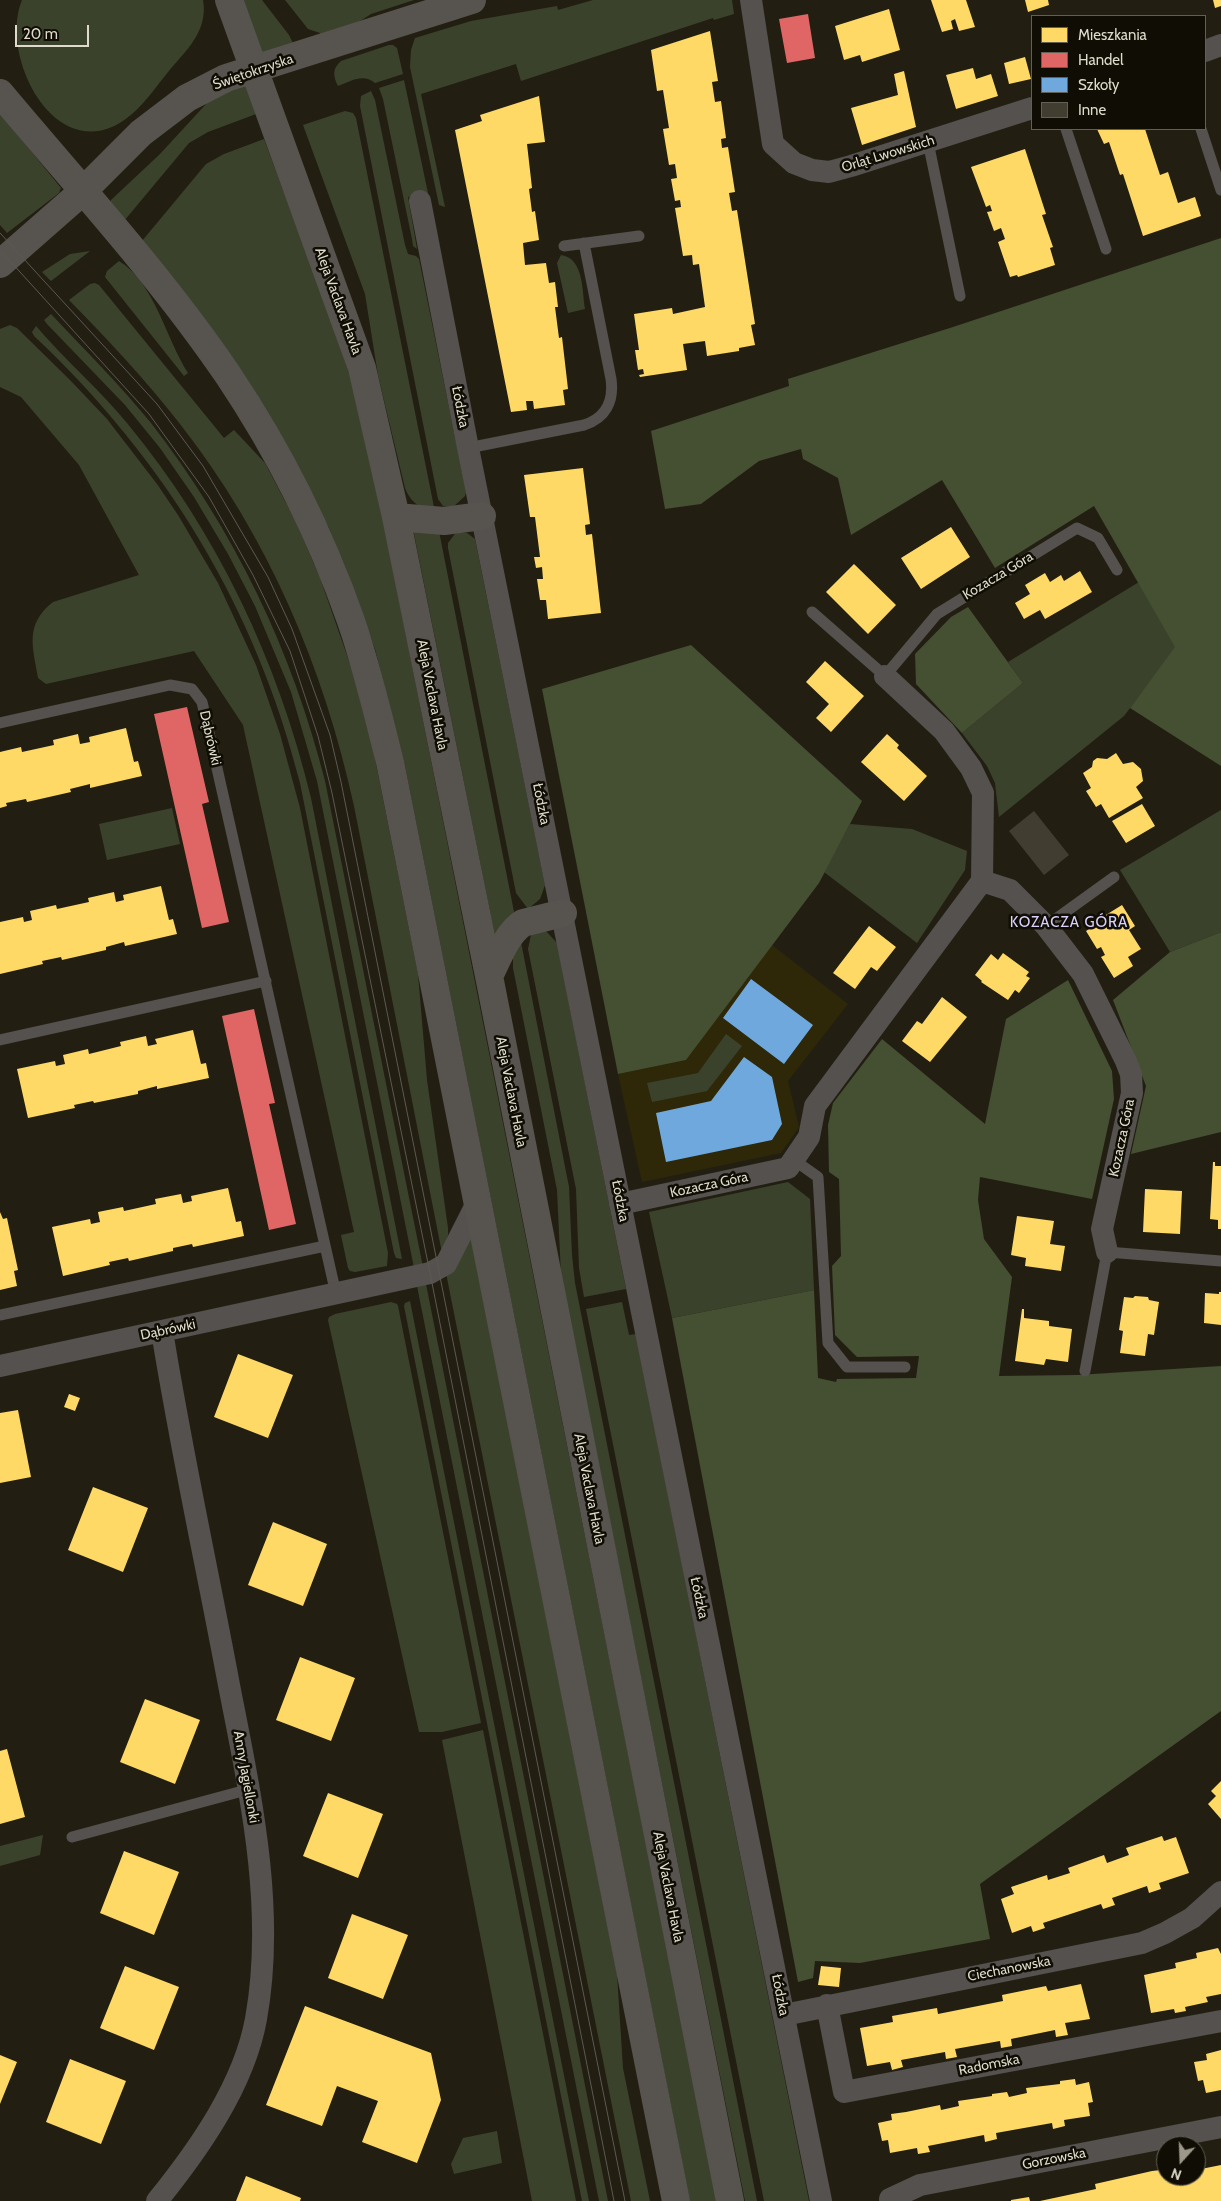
<!DOCTYPE html>
<meta charset="utf-8">
<style>
body{margin:0}
#map{position:relative;width:1221px;height:2201px;overflow:hidden;background:#221f12;font-family:Cabin,sans-serif}
canvas{display:block}
.legend{position:absolute;left:1031px;top:15px;width:175px;height:115px;box-sizing:border-box;background:#0f0d04;border:1px solid #625f54;margin:0;padding:6px 9px;list-style:none;font-size:15px;color:#dedbcc}
.legend li{display:flex;align-items:center;gap:10px;height:25px}
.legend b{width:25px;border:1px solid #625f54}
.north{position:absolute;left:1156px;top:2136px;width:50px;height:50px;box-sizing:border-box;background:#0f0d04;border:1px solid #625f54;border-radius:50%;rotate:200deg;font-size:14px;font-weight:700;line-height:20px;text-align:center;color:#dedbcc}
.north::after{content:'';display:block;margin:auto;width:18px;height:22px;background:#9c998b;clip-path:polygon(50% 0,100% 100%,50% 72%,0 100%)}
.scale{position:absolute;left:15px;top:25px;width:74px;height:22px;box-sizing:border-box;border:2px solid #dedbcc;border-top:0;padding-left:6px;font-size:15px;line-height:18px;white-space:nowrap;color:#dedbcc;-webkit-text-stroke:4px #0f0d04;paint-order:stroke}
</style>
<div id="map">
<canvas width="1221" height="2201"></canvas>
<ul class="legend">
<li><b style="height:14px;background:#ffd966"></b>Mieszkania</li>
<li><b style="height:14px;background:#e06666"></b>Handel</li>
<li><b style="height:14px;background:#6fa8dc"></b>Szkoły</li>
<li><b style="height:14px;background:#423d31"></b>Inne</li>
</ul>
<div class="north">N</div>
<div class="scale">20 m</div>
</div>
<script>
const g = document.querySelector('canvas').getContext('2d');
g.lineJoin = 'round';
function paint(path, color) { g.fillStyle = color; g.fill(path, 'evenodd'); }
function trace(path, color, width, dash) { g.strokeStyle = color; g.lineWidth = width; g.lineCap = dash ? 'butt' : 'round'; g.setLineDash(dash || []); g.stroke(path); }
function write(font, color, halo, rows, align = 'center') {
  g.font = font + ' Cabin,sans-serif'; g.lineWidth = 5; g.setLineDash([]); g.textBaseline = 'middle'; g.strokeStyle = halo; g.fillStyle = color; for (const [text, x, y, turn = 0] of rows) {
    g.save(); g.translate(x, y); g.rotate((+turn || 0) * Math.PI / 180); g.textAlign = isNaN(turn) ? turn : align; if (halo) g.strokeText(text, 0, 0); g.fillText(text, 0, 0); g.restore();
  }
}
const built = new Path2D(`
 M772,945L848,1004L788,1081L799,1127L781,1153L642,1182L618,1074L686,1060Z`);
const green = new Path2D(`
 M22,0H203C208,28 190,47 173,66C155,87 138,116 112,127C48,154 0,52 22,0Z
 M243,0H262L289,35L295,47L263,54Z
 M285,0H414L371,14L348,29L322,39L320,33L308,29Z
 M593,0H732L734,14L714,20L713,18L521,81L516,64L421,94L445,207L439,205L410,67L411,50L415,38L471,21L557,6L558,10Z
 M389,45H393L397,48L403,74L375,83C363,73 351,81 338,86C333,76 332,69 341,61Z
 M404,80L428,193L408,197L417,249L413,246L412,239L383,99L379,88Z
 M245,84L256,114L208,132L189,143L124,221L110,202L111,200L160,154L207,103L216,96Z
 M371,91L375,100L405,245L408,254L416,256L419,259L466,492L465,496L453,507L443,506L438,499L360,106L361,96Z
 M345,111L353,113L356,118L435,512C420,508 411,503 405,488L378,375L365,294L303,125Z
 M0,113L61,188L59,193L7,233L0,225Z
 M264,139L328,311L354,388L384,524L717,2201H690L404,761L375,649L345,566L328,526L223,344L192,303L142,241L206,164L224,154Z
 M90,251L51,281L42,272L70,254Z
 M561,255C584,258 582,291 585,309L568,313L557,263Z
 M119,261C155,283 166,339 188,373L184,376L105,277L107,271Z
 M95,283L99,285L224,438L234,430L265,463L296,522L320,578L357,684L374,754L418,974L427,1080L448,1228V1235L442,1253L354,806C324,668 268,536 180,424C146,380 108,340 69,300L90,284Z
 M51,314C85,350 120,385 151,423C234,530 292,650 325,781L423,1267L414,1268L317,781L291,692L255,606L228,554L194,497L160,448L125,405L47,324L44,320Z
 M10,325L17,328L71,381L107,419L157,484L178,515L218,583L256,665L280,734L300,808L388,1253L387,1266L355,1272L350,1271L348,1268L341,1235L354,1232L243,725L194,651L46,684L38,678C33,647 24,625 53,602L139,575L79,465L21,397L0,387V329Z
 M36,326C65,360 99,389 127,423C217,532 278,661 311,798L402,1259L396,1258L394,1253L300,783C256,608 165,459 34,336L32,332Z
 M413,529L439,531L515,917L497,946Z
 M457,531L467,533L475,539L545,885L540,899L528,909L516,893L448,548V543Z
 M1139,582L1176,647L1124,716L999,817L995,783L987,766L962,733L1023,683L1008,662Z
 M172,808L180,844L107,860L99,824Z
 M1221,810V932L1170,952L1120,870Z
 M850,824L912,829L967,851L965,870L917,943L824,872Z
 M532,930L546,931L557,943L626,1289L584,1297L579,1268L576,1189L528,949Z
 M520,937L569,1187L572,1255L575,1283L757,2201H745L561,1275L557,1190L513,968V954Z
 M726,1034L742,1046L707,1091L652,1102L647,1083L698,1073Z
 M788,1182L810,1199L814,1290L672,1318L649,1212Z
 M470,1233L617,1974L623,2068L650,2201H631L446,1273Z
 M426,1284L427,1289L608,2201H599L417,1286Z
 M410,1301L589,2201H582L404,1306L405,1303Z
 M391,1302L397,1304L398,1306L481,1723L442,1732H419L328,1320L329,1317L335,1314Z
 M622,1302L629,1335L636,1334L809,2201H764L586,1309Z
 M483,1730L576,2201H532L442,1740Z
 M43,1835L40,1855L0,1866V1846Z
 M497,2131L502,2163L454,2174L451,2164L463,2138Z`);
const forest = new Path2D(`
 M1221,238V766L1130,708L1175,647L1094,506L995,568L942,480L851,535L838,478L803,459L801,449L759,461L701,504L665,509L651,431L789,386L788,379L953,327Z
 M968,607L1023,683L962,733L916,684L915,654L951,617Z
 M691,645L862,801L819,883L686,1060L618,1074L542,689Z
 M1221,932V1132L1131,1154L1146,1086L1113,1000L1170,952Z
 M1068,980L1112,1071L1114,1099L1092,1199L980,1177L978,1200L984,1239L1012,1277L999,1376L1077,1375L1221,1366V1711L980,1884L990,1939L860,1963L815,1961L813,1978L798,1982L672,1318L814,1290L818,1378L836,1382L837,1379L916,1378L919,1356L857,1357L835,1335L832,1266L841,1256L839,1179L829,1172L828,1125L833,1103L882,1039L985,1124L1006,1019Z`);
const homes = new Path2D(`
 M931,0H966L975,27L959,31L955,19L951,21L953,29L942,32Z
 M1025,0H1048L1049,5L1028,12Z
 M1213,0H1221V6L1215,8Z
 M889,9L900,50L862,62L860,55L844,60L835,26Z
 M710,31L718,81L712,82L715,102L721,101L726,138L721,139L722,148L728,147L735,192L729,193L732,211L737,210L755,324L751,325L755,345L739,348V351L707,356L705,341L683,344L687,370L640,377L639,375L644,374L643,369L638,370L635,350H639L634,314L672,308L673,314L705,307L699,264L693,265L692,255L683,256L675,208L681,207L680,200L675,201L671,179L677,178L675,164L669,165L663,129L669,128L663,90L657,91L651,50Z
 M1025,57L1031,79L1009,84L1004,63Z
 M973,68L976,79L991,74L998,96L956,109L946,75Z
 M904,71L916,127L862,145L851,108L898,95L894,74Z
 M539,96L545,142L527,144L532,188L529,189L532,212L535,211L539,240L523,243L525,265L546,263L549,283L555,282L558,307H555L559,338L562,337L568,389L563,390L565,405L534,409L533,401H526L527,410L511,412L455,130L482,121L480,115Z
 M1097,129H1145L1160,175L1168,172L1178,203L1195,197L1201,216L1143,236L1123,174L1120,175L1109,142L1104,144Z
 M1025,149L1046,214L1042,215L1053,247L1050,248L1055,265L1018,277L1017,275L1010,277L998,242L1005,239L1001,228L994,231L987,212L992,211L990,205L986,207L971,167Z
 M583,468L590,524L585,525L586,535L592,534L601,613L548,619L546,600H540L537,579H543L542,567L536,568L534,557H540L535,517H530L524,475Z
 M951,527L970,557L921,589L901,558Z
 M854,564L896,605L868,634L826,592Z
 M1080,571L1092,592L1045,619L1040,610L1024,619L1015,603L1030,594L1025,585L1045,573L1050,582L1061,575L1064,581Z
 M825,661L864,696L831,732L816,718L829,704L806,682Z
 M126,728L134,762L138,761L142,776L90,788V784L70,789L71,792L27,802L26,799L6,803L7,806L0,808V752L21,747L22,752L54,745L53,740L78,734L80,744L90,742L89,737Z
 M887,734L899,745L897,748L927,776L904,801L861,762Z
 M1116,753L1123,764L1133,762L1141,769L1143,781L1136,787L1143,798L1109,818L1101,804L1096,807L1086,791L1091,788L1083,773L1092,767L1093,761L1097,758L1107,759Z
 M1142,804L1155,826L1126,843L1112,821Z
 M161,886L169,920L173,919L177,934L125,946L124,942L106,947V950L62,960L61,957L42,961L43,964L0,974V922L23,917L24,922L32,920L30,911L56,905L57,909L89,902L88,898L114,892L116,902L124,900L123,895Z
 M1122,905L1135,926L1129,930L1141,949L1128,957L1133,966L1114,978L1101,957L1105,955L1101,947L1097,949L1086,931L1097,924L1100,929L1105,926L1101,918Z
 M869,926L896,947L877,971L871,967L855,989L833,973Z
 M1003,953L1029,972L1026,976L1030,978L1019,993L1015,990L1008,1000L981,982L982,981L975,975L991,954L998,960Z
 M942,997L967,1017L930,1062L902,1041L917,1021L922,1024Z
 M193,1030L201,1064L206,1063L209,1078L157,1089V1086L138,1091V1094L94,1103L93,1101L74,1105L75,1108L28,1118L17,1069L55,1061L56,1066L65,1064L63,1055L88,1049L89,1054L121,1046L120,1042L146,1036L148,1046L157,1044L155,1039Z
 M1213,1162H1215V1166H1221V1229H1218V1220L1210,1219Z
 M228,1188L236,1222L241,1221L244,1236L193,1247L192,1244L173,1248V1251L129,1261L128,1258L109,1262L110,1265L63,1276L52,1227L90,1219L91,1224L100,1222L98,1212L123,1207L124,1211L156,1204L155,1199L181,1194L183,1203L192,1201L191,1196Z
 M1145,1189L1182,1191L1180,1234L1143,1232Z
 M0,1212L3,1219L7,1218L18,1270L14,1271L17,1286L0,1290Z
 M1017,1216L1054,1221L1050,1244L1065,1246L1061,1271L1025,1266L1026,1258L1011,1255Z
 M1219,1292H1221V1325L1204,1323L1205,1293L1219,1294Z
 M1135,1296L1148,1297L1149,1300L1159,1302L1154,1335L1148,1334L1145,1356L1120,1353L1123,1331L1119,1330L1124,1297L1133,1298Z
 M1022,1309H1024V1318L1049,1321V1326L1072,1329L1068,1362L1046,1359L1044,1365L1015,1361Z
 M238,1354L293,1375L268,1438L214,1417Z
 M69,1394L80,1398L75,1411L64,1407Z
 M18,1410L31,1477L0,1483V1413Z
 M93,1487L148,1508L123,1572L68,1550Z
 M273,1522L327,1544L303,1606L248,1585Z
 M300,1657L355,1678L331,1741L276,1720Z
 M145,1699L200,1720L175,1784L120,1762Z
 M7,1749L25,1817L0,1824V1751Z
 M1221,1781V1819L1208,1804L1216,1796L1211,1791Z
 M328,1793L383,1814L358,1878L303,1856Z
 M1162,1836L1164,1841L1176,1837L1189,1873L1159,1883L1161,1889L1149,1893L1147,1886L1112,1898L1115,1905L1103,1909L1101,1904L1043,1923L1045,1928L1033,1932L1031,1926L1012,1933L1001,1899L1014,1894L1011,1887L1047,1875L1048,1880L1070,1873L1068,1868L1104,1855L1107,1863L1129,1855L1126,1848Z
 M124,1851L179,1872L154,1935L100,1913Z
 M352,1914L408,1935L383,1999L328,1978Z
 M1218,1948L1221,1954V1994L1206,1997L1208,2002L1185,2007L1186,2011L1175,2013L1174,2009L1151,2013L1144,1975L1176,1968L1175,1963L1197,1958L1196,1953Z
 M125,1966L179,1987L154,2050L100,2028Z
 M821,1966L841,1968L839,1987L818,1985Z
 M1081,1984L1090,2019L1065,2023L1068,2035L1056,2037L1055,2030L1011,2039L1012,2046L1001,2048L1000,2041L955,2049L957,2057L946,2059L945,2052L901,2060L903,2067L892,2070L890,2062L867,2066L860,2028L893,2022L892,2016L937,2008L938,2014L1003,2001L1002,1995L1046,1986L1048,1991Z
 M305,2006L431,2053L441,2100L417,2163L362,2142L378,2101L337,2086L322,2126L266,2105Z
 M1221,2050V2090L1206,2093L1203,2080L1198,2081L1194,2062L1207,2060L1206,2054Z
 M0,2055L17,2062L0,2104Z
 M70,2059L126,2081L101,2144L46,2122Z
 M1075,2079L1076,2085L1089,2082L1093,2102L1088,2103L1090,2116L1064,2120L1065,2126L1053,2129L1052,2123L996,2133L997,2139L985,2142L984,2135L928,2146L930,2152L918,2154L917,2148L890,2153L888,2140L882,2141L878,2123L892,2120L891,2114L906,2112L940,2105L941,2110L959,2106L958,2101L992,2096V2094L1007,2092L1009,2097L1027,2093L1026,2088L1060,2084V2081Z
 M1221,2165V2201H1040L1096,2189L1095,2184L1152,2171L1161,2170L1162,2175L1166,2176H1196V2170Z
 M246,2176L301,2198L300,2201H236Z
 M1029,2197L1030,2201H1011V2200Z`);
const shops = new Path2D(`
 M808,14L815,58L787,63L779,19Z
 M187,707L209,802L202,804L229,922L202,928L154,714Z
 M254,1009L275,1103L269,1104L296,1224L269,1230L222,1016Z`);
const schools = new Path2D(`
 M751,979L813,1025L784,1064L723,1018Z
 M744,1057L772,1077L782,1124L772,1140L666,1162L656,1113L711,1101Z`);
const building = new Path2D(`
 M1034,811L1069,855L1044,875L1009,831Z`);
const service = new Path2D(`
 M1066,129L1106,249
 M1201,129L1221,190
 M928,142L960,296
 M564,246L639,236
 M468,448L584,425C606,418 614,401 611,379L584,243
 M812,612L885,676L937,614L1077,528L1098,538L1117,570
 M0,723L170,685L192,689L202,702L336,1294
 M1046,926L1114,877
 M0,1040L266,981
 M794,1160L818,1177L828,1343L847,1367H905
 M0,1315L325,1246
 M1085,1371L1107,1252L1221,1261
 M72,1837L250,1789`);
const minor = new Path2D(`
 M751,0L773,144L794,163L812,170L829,172L851,166L1032,108
 M1205,51L1221,45
 M420,201L468,448L821,2201
 M885,676L944,731L971,768L983,793L982,881
 M620,1204L788,1168L809,1137L815,1106L982,881L1010,890L1046,926L1083,974L1126,1061L1131,1074L1132,1093L1102,1229L1107,1252
 M0,1366L430,1273L446,1264L478,1201
 M827,2005L844,2092L1221,2021
 M784,2015L1142,1943L1165,1933L1192,1918L1221,1892
 M890,2199L920,2185L1221,2127
 M157,2201C199,2149 244,2085 256,2019C276,1908 250,1793 229,1685C207,1567 181,1450 162,1331`);
const secondary = new Path2D(`
 M229,0L362,368L396,517L489,976L730,2201
 M0,93C77,185 160,275 228,375C279,451 321,535 351,621C367,667 378,715 390,762L676,2201
 M0,264L82,192L141,133L187,98L226,78L472,0
 M396,517L444,521L482,516
 M489,976C498,959 506,934 523,923L563,913`);
const tram = new Path2D(`
 M0,233L157,404L203,466L268,577L292,629L330,735L341,782L625,2201
 M0,250L149,414L209,497L253,575L290,651L318,736L332,793L430,1273L614,2201`);
const streetNames = [
 ["Świętokrzyska",253,72,-19],
 ["Orląt Lwowskich",888,154,-17],
 ["Aleja Vaclava Havla",338,301,70],
 ["Łódzka",460,407,79],
 ["Kozacza Góra",998,576,-31],
 ["Aleja Vaclava Havla",432,695,79],
 ["Dąbrówki",210,738,77],
 ["Łódzka",541,804,79],
 ["Aleja Vaclava Havla",511,1092,79],
 ["Kozacza Góra",1122,1138,-78],
 ["Kozacza Góra",709,1185,-12],
 ["Łódzka",620,1201,79],
 ["Dąbrówki",168,1330,-12],
 ["Aleja Vaclava Havla",589,1489,79],
 ["Łódzka",699,1598,78],
 ["Anny Jagiellonki",246,1777,80],
 ["Aleja Vaclava Havla",668,1887,79],
 ["Ciechanowska",1009,1969,-11],
 ["Łódzka",780,1995,79],
 ["Radomska",989,2065,-11],
 ["Gorzowska",1054,2159,-11]
];
const neighbourhoodNames = [
 ["KOZACZA GÓRA",1069,923]
];
paint(built, '#2e2809');
paint(green, '#3b422c');
paint(forest, '#454f31');
paint(homes, '#ffd966');
paint(shops, '#e06666');
paint(schools, '#6fa8dc');
paint(building, '#423d31');
trace(service, '#54514e', 11);
trace(minor, '#54514e', 22);
trace(secondary, '#57534e', 28);
trace(tram, '#5b5953', 1);
write('14px', '#dedbcc', '#0f0d04', streetNames);
g.letterSpacing = '1px';
write('15px', '#d9d0fc', '#0f0d04', neighbourhoodNames);
g.letterSpacing = '0px';
</script>
